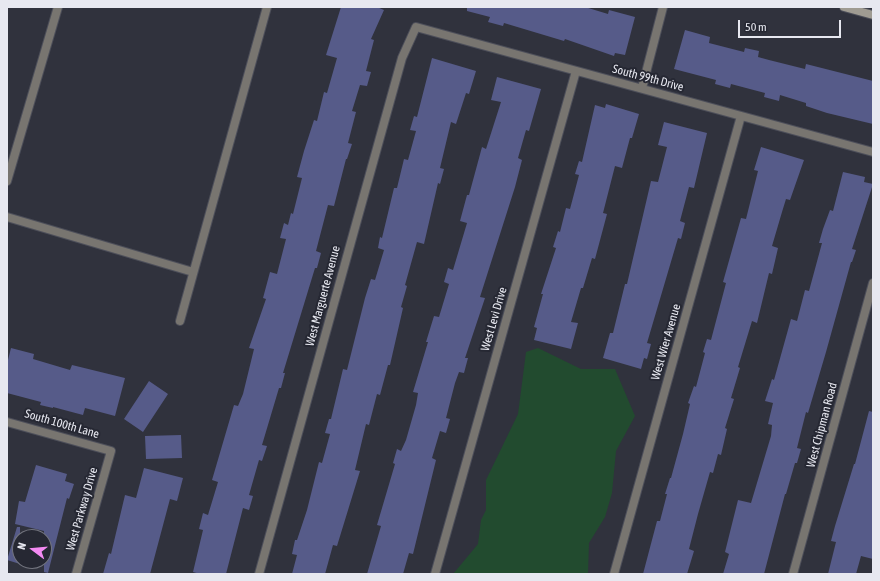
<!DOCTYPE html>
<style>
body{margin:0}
#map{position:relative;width:880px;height:581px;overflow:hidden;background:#30323d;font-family:"Asap Condensed",sans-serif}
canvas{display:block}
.frame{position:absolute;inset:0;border:8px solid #e7e8f0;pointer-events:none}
.north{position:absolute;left:12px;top:529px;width:40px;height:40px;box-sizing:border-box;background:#262833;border:1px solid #73757f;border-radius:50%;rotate:286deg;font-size:11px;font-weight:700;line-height:16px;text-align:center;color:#e7e8f0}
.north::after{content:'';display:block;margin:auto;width:14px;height:18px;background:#f38af2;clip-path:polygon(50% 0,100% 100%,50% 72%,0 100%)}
.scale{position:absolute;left:738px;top:20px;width:103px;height:18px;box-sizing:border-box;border:2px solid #e7e8f0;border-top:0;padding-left:5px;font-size:12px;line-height:14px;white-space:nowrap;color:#e7e8f0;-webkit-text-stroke:3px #262833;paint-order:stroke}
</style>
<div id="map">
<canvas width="880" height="581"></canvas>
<div class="frame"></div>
<div class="north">N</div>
<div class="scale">50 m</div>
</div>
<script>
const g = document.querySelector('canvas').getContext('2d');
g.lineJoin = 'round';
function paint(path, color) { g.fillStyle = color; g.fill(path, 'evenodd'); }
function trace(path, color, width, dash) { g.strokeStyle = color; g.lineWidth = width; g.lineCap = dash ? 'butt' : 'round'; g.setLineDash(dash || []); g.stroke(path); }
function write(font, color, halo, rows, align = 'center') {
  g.font = font + ' "Asap Condensed",sans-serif'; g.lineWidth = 4; g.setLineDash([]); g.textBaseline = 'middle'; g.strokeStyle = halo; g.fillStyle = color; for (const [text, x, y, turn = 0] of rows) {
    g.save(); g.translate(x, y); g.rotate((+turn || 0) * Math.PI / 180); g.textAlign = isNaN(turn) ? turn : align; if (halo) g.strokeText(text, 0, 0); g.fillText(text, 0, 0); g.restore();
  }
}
const green = new Path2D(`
 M538,348L581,369H615L635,416L616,451L612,493L605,517L589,543L588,574H453L478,544L481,520L486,510V480L518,414L526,352Z`);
const building = new Path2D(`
 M341,7H377L384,10L371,39L374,40L366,71L371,72L367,86L360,85L352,111L356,112L348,143L352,144L347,159H346L334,206L328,205L316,251L321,253L317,268H315L283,373H285L281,388H279L262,445L267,446L262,461L259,460L249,495L253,496L249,510L243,508L226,574H200L193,572L203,530L199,529L203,513L208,515L218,482L212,480L234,405L238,406L243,394L254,349L249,348L266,299L263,298L270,272L277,274L286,239L280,238L284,223L288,225L291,213L293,214L302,178L297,177L304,151L314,120L317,121L324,92L327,93L337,58L326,55Z
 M467,7H585L608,14L609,10L635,17L625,55L615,53L614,56L565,39L564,41L504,23L503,26L488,22L490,17L467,11Z
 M685,30L710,37L709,43L744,52L745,48L759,51L758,57L769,60L805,69L806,64L873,81V124L827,113L806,106V103L780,95L779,101L764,97L765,93L731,84L730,88L715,84L716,80L674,69Z
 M432,58L476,71L469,94L466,93L456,124L451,122L440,168L444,169L440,184L438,183L424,244L417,242L405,285L407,286L401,307L403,308L390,365H388L380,395L377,394L369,425L366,424L355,470L360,471L337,546L333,545L325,574H292L297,555L292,554L295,540H297L307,510L319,462L322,463L330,434L325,433L329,419H331L343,369L347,370L365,298L371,279L375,280L384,250L378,248L380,237L382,238L394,188H397L404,159L408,160L416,131L410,130L414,116L417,117Z
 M497,77L541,89L529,131L526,130L518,158L522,160L515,187L480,297L485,298L465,358H468L464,373L459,372L455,383L446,418L450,419L446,433L440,431L432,458L436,460L413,554L409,553L403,574H367L381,526L377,525L395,464L393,463L397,449L401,451L406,440L416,405L418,393L413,392L428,342H426L434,316L439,317L449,284L444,282L448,268L453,270L467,223L460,221L467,195H469L482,147L486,149L501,102L491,100Z
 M606,104L639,114L632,138H630L622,168L615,166L603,213L607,214L595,259L592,258L583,288H581L571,322L578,323L571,349L534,340L537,328L534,327L543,294H541L556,248L553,247L558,231L560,232L566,208L570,209L579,175L575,174L579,161L582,162L595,105L605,108Z
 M664,122L707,133L694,188L689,187L680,221L685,223L681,239L678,238L647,343L651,344L647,359L644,358L641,369L603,358L610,333H613L625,284H627L651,181L658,182L667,147L658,145Z
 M761,147L804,160L790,200L786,199L782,212L772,246L778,248L772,274L769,273L757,323L752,321L738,367L740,368L731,398L734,399L725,428L727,429L721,455L718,454L713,473L710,472L698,514L689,549L694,551L687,574H643L657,521H660L667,494H665L670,478H671L683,434L690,404L688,403L694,386L696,387L705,353L703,352L707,339L711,340L726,283L723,282L741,218L746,219L758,171L754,170Z
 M843,172L865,177L864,182L873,184L852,249L856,250L852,262H851L826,352L808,413L806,412L797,448L801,449L797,463H795L786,494H785L764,574H723L729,554L725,552L738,500L751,503L771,436L772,425L768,424L773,403L765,401L772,379L774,380L791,319L797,321L805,290L809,291L822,243H819L823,229L830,210L833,211Z
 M11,348L34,354L33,359L70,370L72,365L125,378L115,416L85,408L83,415L53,407V408L40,405L41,402L7,393V364Z
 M149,381L168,394L143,432L124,419Z
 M869,411L873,412V559L861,556L856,574H828L836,542L831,541L835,526L854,464H855Z
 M181,435L182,458L146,459L145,436Z
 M36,465L67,474L65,481L74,484L69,499L67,498L48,573L44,572V531L15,524L19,501L25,502Z
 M144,468L183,478L177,501L170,499L150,574H103L109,553L111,554L125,495L136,498Z
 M17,527H20V564L7,560Z`);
const street = new Path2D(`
 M642,88L663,7
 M7,181L58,7
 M7,217L193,272
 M180,321L267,7
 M7,422L111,451L76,574
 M259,574L402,58L416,27L873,152
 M435,574L576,71
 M614,574L741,116
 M793,574L873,283`);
const secondary = new Path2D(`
 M844,7L873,15`);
const streetNames = [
 ["South 99th Drive",648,78,15],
 ["West Marguerte Avenue",323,296,-75],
 ["West Levi Drive",494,319,-74],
 ["West Wier Avenue",666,342,-74],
 ["South 100th Lane",62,424,16],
 ["West Chipman Road",822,425,-75],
 ["West Parkway Drive",82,509,-74]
];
paint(green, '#224b2f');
paint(building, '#565b89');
trace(street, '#4d4f5a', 10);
trace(secondary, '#4d4f5a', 10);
trace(street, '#787570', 8);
trace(secondary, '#9f9b92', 8);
write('12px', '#e7e8f0', '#262833', streetNames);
</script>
